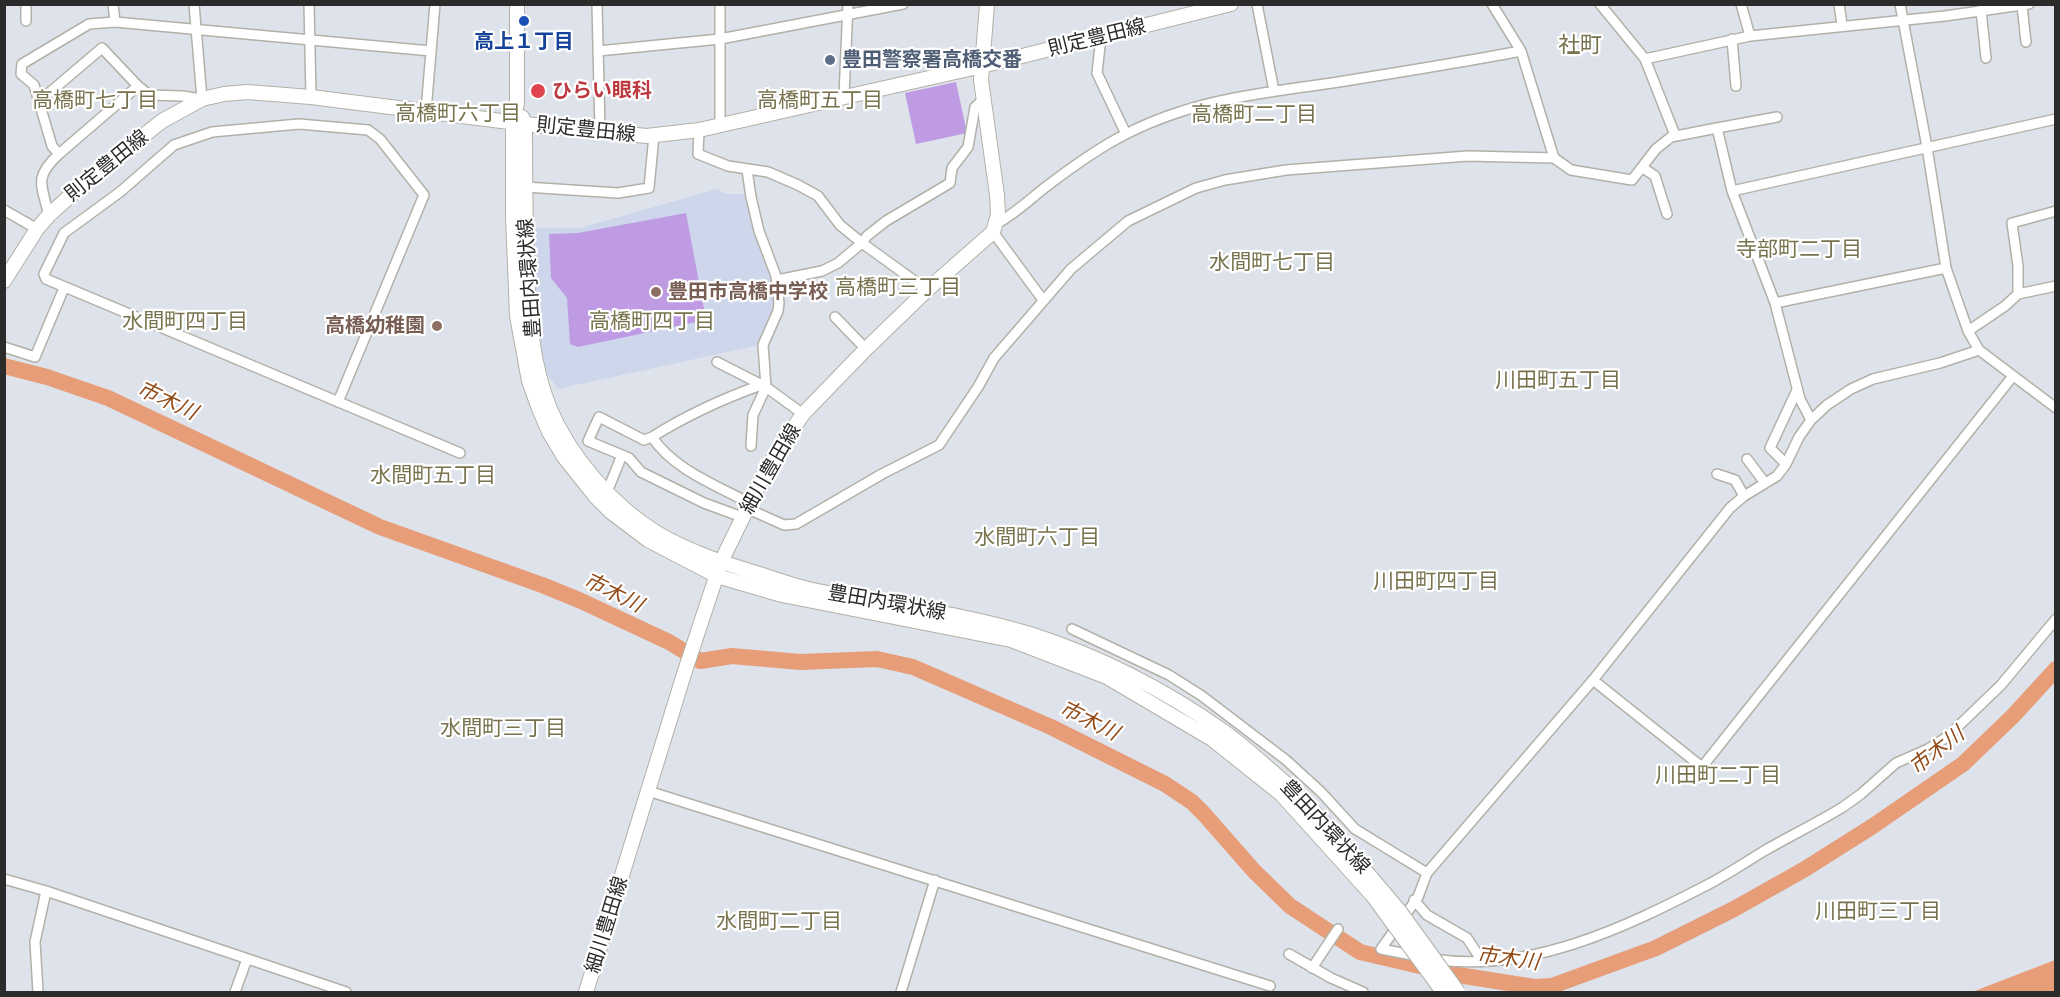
<!DOCTYPE html>
<meta charset="utf-8">
<style>
body{margin:0}
#map{position:relative;width:2060px;height:997px;overflow:hidden;background:#dee3eb;font-family:Cabin,sans-serif}
canvas{display:block}
.frame{position:absolute;inset:0;border:6px solid #2b2b2b;pointer-events:none}
</style>
<div id="map">
<canvas width="2060" height="997"></canvas>
<div class="frame"></div>
</div>
<script>
const g = document.querySelector('canvas').getContext('2d');
g.lineJoin = 'round';
function paint(path, color) { g.fillStyle = color; g.fill(path, 'evenodd'); }
function trace(path, color, width, dash) { g.strokeStyle = color; g.lineWidth = width; g.lineCap = dash ? 'butt' : 'round'; g.setLineDash(dash || []); g.stroke(path); }
function write(font, color, halo, rows, align = 'center') {
  g.font = font + ' Cabin,"Noto Sans JP",sans-serif'; g.lineWidth = 4.5; g.setLineDash([]); g.textBaseline = 'middle'; g.strokeStyle = halo; g.fillStyle = color; for (const [text, x, y, turn = 0] of rows) {
    g.save(); g.translate(x, y); g.rotate((+turn || 0) * Math.PI / 180); g.textAlign = isNaN(turn) ? turn : align; if (halo) g.strokeText(text, 0, 0); g.fillText(text, 0, 0); g.restore();
  }
}
const education = new Path2D(`
 M717,189L726,194H750L755,230L768,271L776,288L775,318L764,344L558,389L547,374L538,336L533,228H580Z`);
const pitch = new Path2D(`
 M956,82L967,133L916,144L905,93Z
 M686,213L706,320L578,347L570,344L567,298L551,278L549,234L578,233Z`);
const water = new Path2D(`
 M2055,960V992H1972Z`);
const river = new Path2D(`
 M4,366L47,377L108,398L380,527L542,585L579,600L669,642L700,661L732,656L800,662L877,659L913,667L1051,727L1165,784L1192,802L1204,814L1254,871L1290,906L1360,952L1458,975L1534,987L1552,986L1656,948L1734,909L1805,869L1873,826L1963,764L2013,716L2056,669`);
const street = new Path2D(`
 M113,4L115,22L431,51
 M309,4L311,97
 M597,4L600,131
 M1257,4L1274,91
 M1492,4L1521,51L1554,158
 M1600,4L1645,59L1675,135
 M1741,4L1750,36
 M1839,4L1842,25
 M1900,4L1927,147L1946,268L1968,331L1979,350L2056,408
 M2022,6L2026,42
 M1981,10L1986,58
 M26,21V4
 M1101,37L1097,73L1126,134
 M1732,39L1736,86
 M598,51L720,39L903,4
 M1645,59L1750,36L1945,16L2029,4
 M138,86L149,95L182,96L202,99L194,4
 M39,96L49,93L102,48L138,86L59,154
 M844,96L848,4
 M426,111L435,4
 M720,124V4
 M1717,128L1777,117
 M699,130L698,154L728,166L768,172L798,185L818,196L840,225L862,243L927,290
 M1643,168L1655,176L1667,214
 M747,170L751,197L759,231L776,276L779,303L778,311L763,345L766,387L753,415L751,446
 M525,187L618,193L649,188L654,135
 M1732,191L2056,119
 M4,210L37,229
 M49,215C41,184 34,177 59,154L52,146L34,85L21,74L22,64L89,24L115,22
 M996,224C1015,214 1030,199 1047,186C1072,167 1098,148 1126,134C1192,100 1260,93 1332,83C1395,73 1458,63 1521,51
 M993,232L1043,300
 M777,280L822,271L838,263L862,243L867,236L886,221L950,183L952,168L968,147L975,107L984,99
 M2018,294V266L2012,223L2056,211
 M1775,303L1946,268
 M835,317L866,349
 M1968,331L2005,306L2018,294L2056,286
 M4,347L35,357L64,288
 M717,362L766,387L803,414
 M338,402L424,195L380,139L368,130L299,124L212,132L174,145L120,192L64,233L44,274L46,279L460,453
 M652,437C687,415 722,399 761,385
 M1747,459L1765,483
 M1786,464L1770,448L1797,390
 M1717,474L1735,480L1744,496
 M607,492L622,455
 M746,508L784,525L796,524L882,474L939,445L978,387L994,358L1071,269L1128,221L1196,188L1225,180L1286,170L1468,156L1554,158L1571,170L1632,180L1656,149L1671,137L1717,128L1732,191L1775,303L1800,399L1811,420
 M742,517L704,503L641,472L629,458L588,441L599,417L644,440L652,437C673,469 716,485 749,503
 M1072,629L1169,675L1202,696L1286,760L1321,792L1355,829L1427,873
 M1593,680L1702,767L2013,376
 M648,791L1270,986
 M4,879L46,891L346,992
 M1414,900L1427,915L1467,938L1482,961
 M1289,954L1331,978L1363,992
 M1417,956L1381,949L1418,897L1427,873L1593,680L1730,508L1744,496L1777,476L1786,464L1799,437L1811,420L1827,405L1851,389L1873,379L1940,363L1979,350
 M1433,959C1529,974 1626,927 1709,884C1728,874 1746,862 1764,851C1790,836 1817,823 1843,807L1861,794L1896,763L1928,749L1947,737L2001,685L2056,619
 M1312,968L1338,929
 M38,992L35,942L46,891
 M235,992L247,959
 M901,992L935,880`);
const secondary = new Path2D(`
 M517,4V103L513,122V217L517,316L529,381L538,406L549,432L564,457L595,496L611,512L648,540L717,576L782,595L1011,640L1107,677L1212,739L1281,794
 M522,117L525,124C525,170 525,216 527,262C528,310 531,363 550,409C570,457 613,506 657,533C689,552 724,563 759,574C775,579 791,585 808,589C883,605 960,612 1033,635C1100,657 1165,690 1223,731C1246,747 1267,768 1289,786
 M4,281L37,229L49,215L90,178L162,121L202,99L224,94L247,92L311,97L525,124L647,136L699,130L982,66L1231,4
 M586,992L684,674L721,562L763,476L778,450L803,414L866,349L927,290L993,232L998,215L997,195L981,80L987,4`);
const secondaryBridge = new Path2D(`
 M1289,786L1331,830L1401,913L1458,992
 M1281,794L1373,896L1443,992`);
const markers = [
 [524,21,6,"#1a4fb4"],
 [830,60,6,"#5c6f8a"],
 [538,91,8,"#e0444e"],
 [656,292,6,"#8d6e63"],
 [437,326,6,"#8d6e63"]
];
const streetNames = [
 ["則定豊田線",1097,38,-14],
 ["則定豊田線",586,130,6],
 ["則定豊田線",107,166,-39],
 ["豊田内環状線",530,278,-94],
 ["細川豊田線",771,469,-60],
 ["豊田内環状線",887,603,10],
 ["豊田内環状線",1325,827,47],
 ["細川豊田線",607,925,-73]
];
const transitNames = [
 ["高上１丁目",524,42]
];
const serviceNames = [
 ["豊田警察署高橋交番",842,60]
];
const healthNames = [
 ["ひらい眼科",552,91]
];
const educationNames = [
 ["豊田市高橋中学校",668,292],
 ["高橋幼稚園",425,326,"right"]
];
const neighbourhoodNames = [
 ["高橋町七丁目",95,101],
 ["高橋町五丁目",820,101],
 ["高橋町六丁目",458,114],
 ["高橋町二丁目",1254,115],
 ["寺部町二丁目",1799,250],
 ["水間町七丁目",1272,263],
 ["高橋町三丁目",898,288],
 ["水間町四丁目",185,322],
 ["高橋町四丁目",652,322],
 ["川田町五丁目",1558,381],
 ["水間町五丁目",433,476],
 ["水間町六丁目",1037,538],
 ["川田町四丁目",1436,582],
 ["水間町三丁目",503,729],
 ["川田町二丁目",1718,776],
 ["川田町三丁目",1878,912],
 ["水間町二丁目",779,922]
];
const waterNames = [
 ["市木川",167,401,25],
 ["市木川",613,593,26],
 ["市木川",1089,721,26],
 ["市木川",1937,751,-38],
 ["市木川",1508,959,7]
];
const quarterNames = [
 ["社町",1580,46]
];
paint(education, '#ced6ec');
paint(pitch, '#bf9be4');
paint(water, '#e69d78');
trace(river, '#e69d78', 16);
trace(street, '#b2b1a7', 12);
trace(secondary, '#b2b1a7', 16);
trace(street, '#fff', 9);
trace(secondary, '#fff', 14);
trace(secondaryBridge, '#b2b1a7', 16, []);
trace(secondaryBridge, '#fff', 14);
for (const [x, y, r, color] of markers) { const dot = new Path2D(); dot.arc(x, y, r, 0, 2 * Math.PI); g.fillStyle = color; g.fill(dot); trace(dot, '#fff', 2); }
write('20px', '#2b2b2b', '#fff', streetNames);
write('bold 20px', '#164399', '#fff', transitNames);
write('bold 20px', '#4e5e75', '#fff', serviceNames, 'left');
write('bold 20px', '#be3a42', '#fff', healthNames, 'left');
write('bold 20px', '#785e54', '#fff', educationNames, 'left');
write('21px', '#78734e', '#fff', neighbourhoodNames);
write('italic 21px', '#924a17', '#fff', waterNames);
write('22px', '#78734e', '#fff', quarterNames);
</script>
